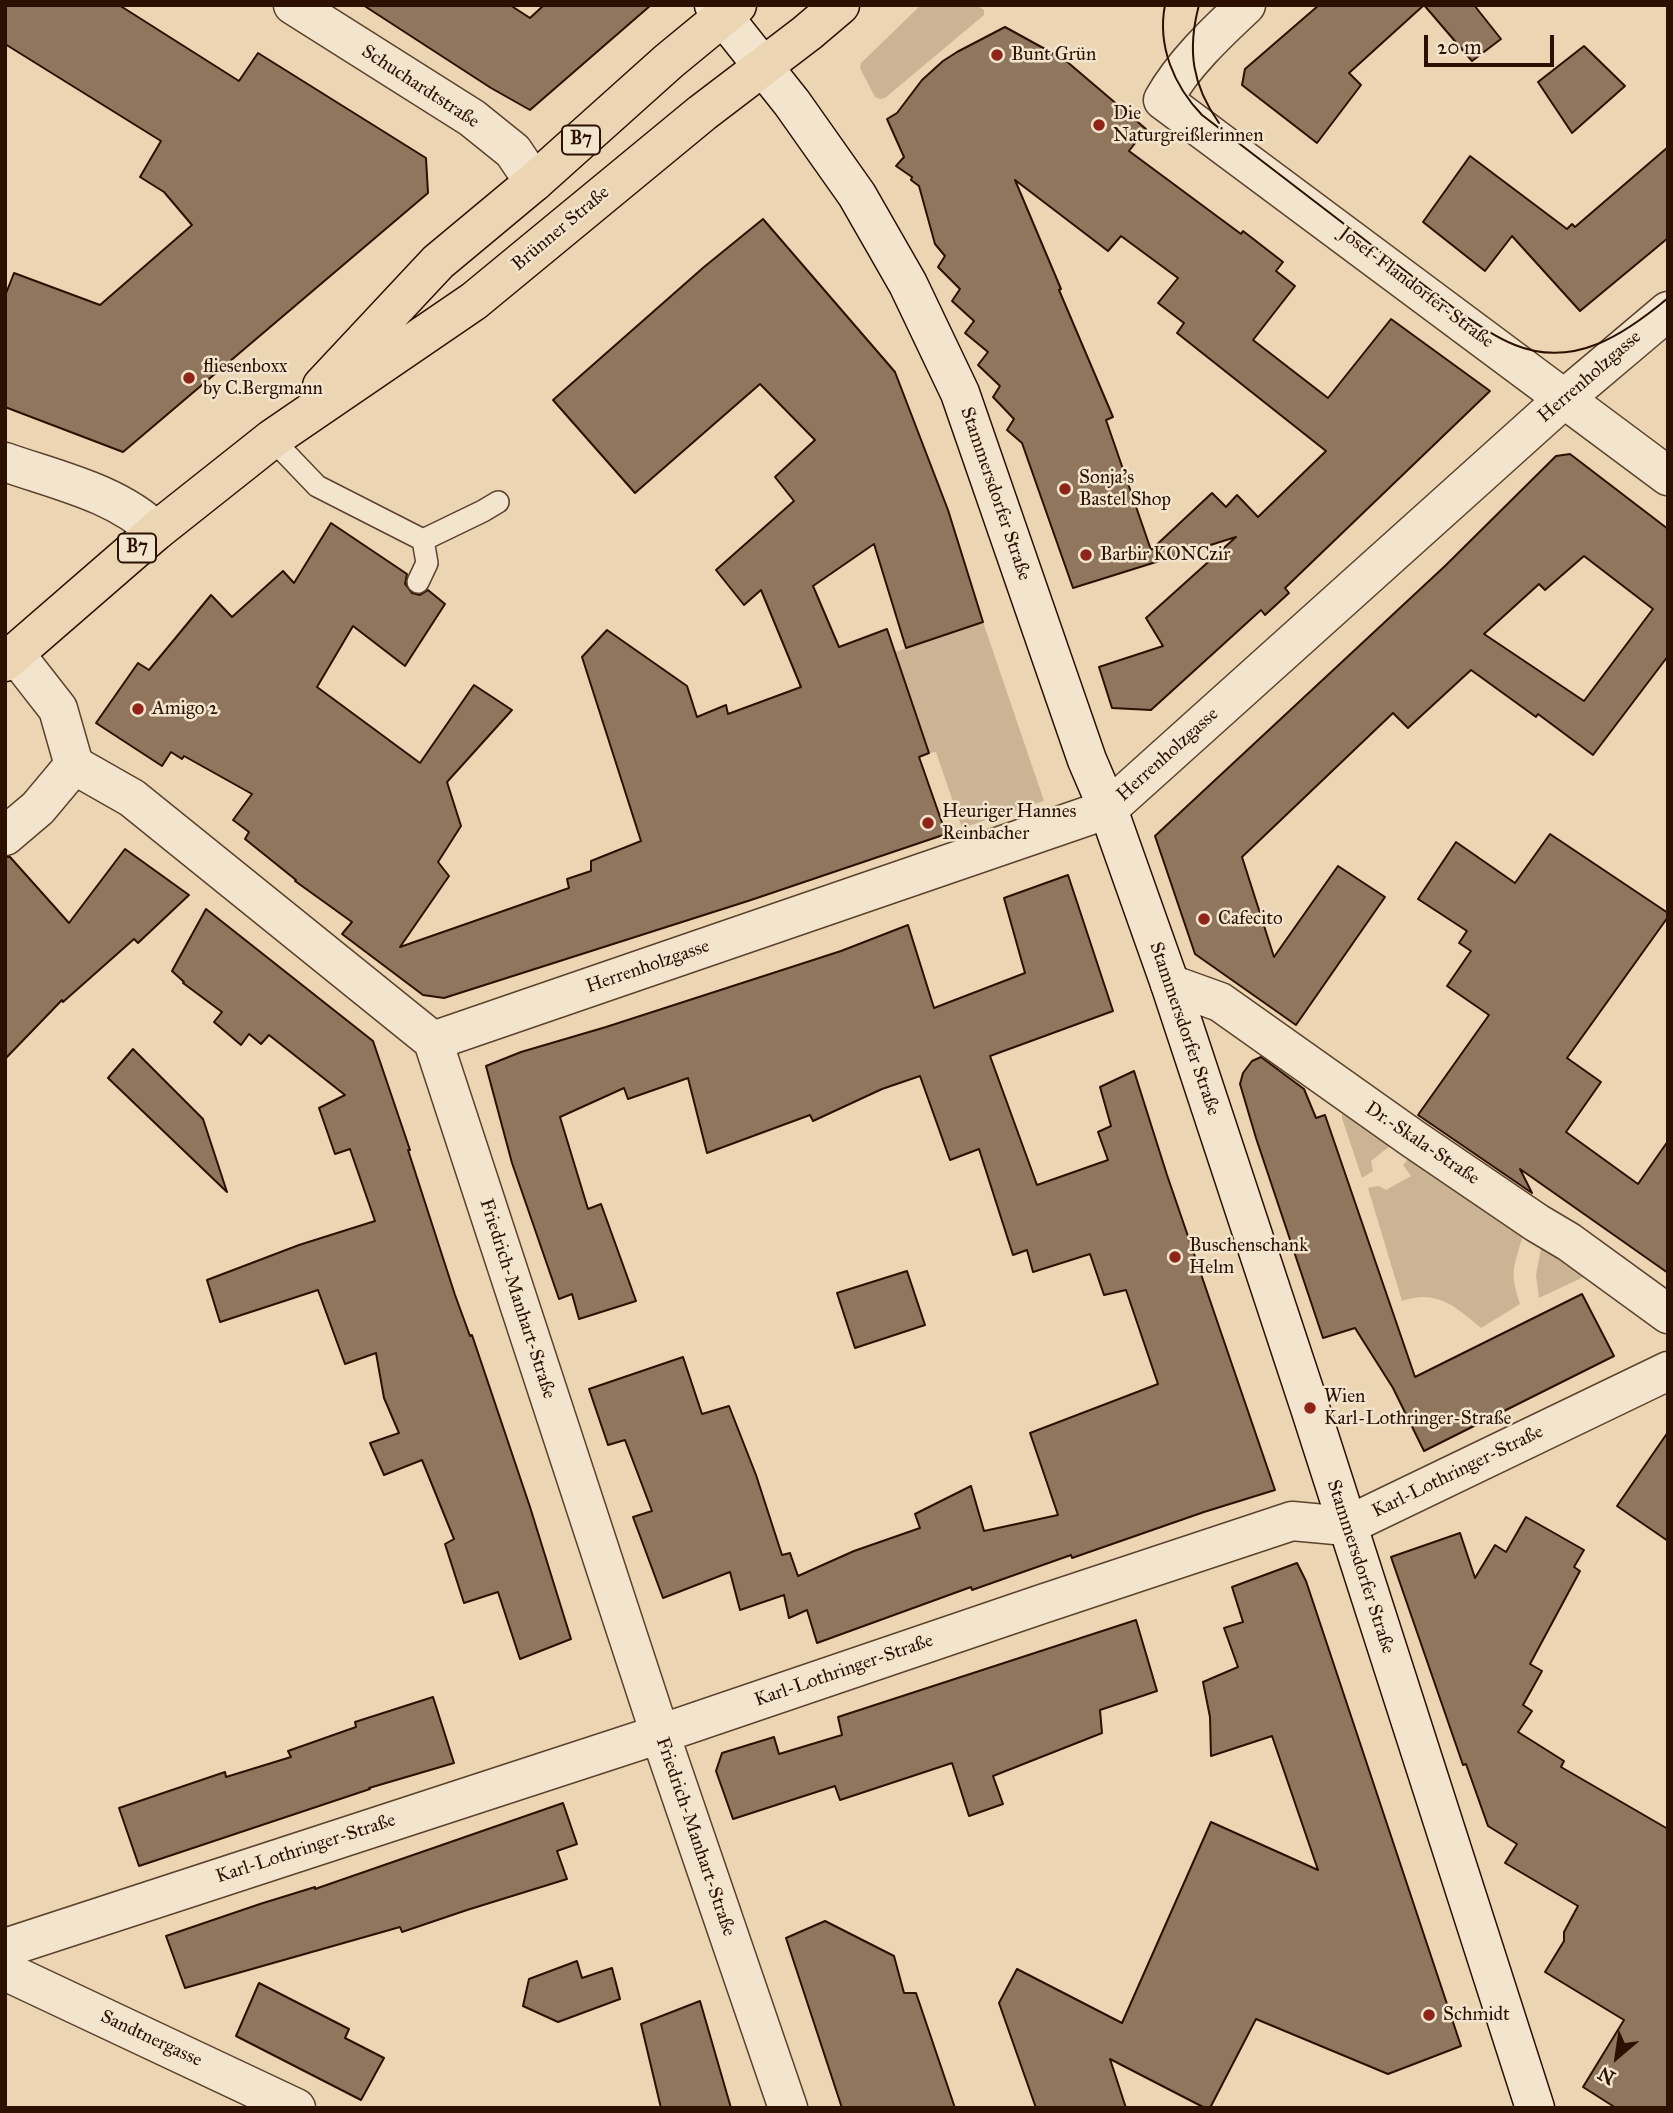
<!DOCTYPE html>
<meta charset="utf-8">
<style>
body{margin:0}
#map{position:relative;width:1673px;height:2113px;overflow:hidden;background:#ecd5b2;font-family:"IM FELL Great Primer",serif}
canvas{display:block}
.frame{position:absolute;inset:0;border:7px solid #2c1000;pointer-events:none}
.north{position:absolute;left:1582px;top:2022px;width:70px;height:70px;-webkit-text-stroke:5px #f3e4cd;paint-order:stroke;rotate:209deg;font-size:19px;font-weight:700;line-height:28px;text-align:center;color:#2c1000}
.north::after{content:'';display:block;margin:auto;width:24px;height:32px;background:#2c1000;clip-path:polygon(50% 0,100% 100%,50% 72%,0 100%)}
.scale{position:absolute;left:1424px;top:35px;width:130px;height:32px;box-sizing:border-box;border:4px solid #2c1000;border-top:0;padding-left:9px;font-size:21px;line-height:24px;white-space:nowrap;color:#2c1000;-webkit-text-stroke:5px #f3e4cd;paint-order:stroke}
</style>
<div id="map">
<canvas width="1673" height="2113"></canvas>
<div class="frame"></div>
<div class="north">N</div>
<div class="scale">20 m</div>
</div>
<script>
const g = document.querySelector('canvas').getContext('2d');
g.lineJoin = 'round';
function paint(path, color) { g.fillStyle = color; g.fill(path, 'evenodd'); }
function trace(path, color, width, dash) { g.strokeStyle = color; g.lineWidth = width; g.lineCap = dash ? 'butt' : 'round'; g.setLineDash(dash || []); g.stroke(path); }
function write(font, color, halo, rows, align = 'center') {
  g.font = font + ' "IM FELL Great Primer",serif'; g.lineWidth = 5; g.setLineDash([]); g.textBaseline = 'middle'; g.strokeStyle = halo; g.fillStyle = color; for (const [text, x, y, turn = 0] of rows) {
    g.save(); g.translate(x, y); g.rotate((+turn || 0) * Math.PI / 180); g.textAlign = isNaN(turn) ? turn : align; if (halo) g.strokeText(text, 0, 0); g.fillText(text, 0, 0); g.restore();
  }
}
const green = new Path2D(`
 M921,5H977L984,10V15L885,98L880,99L875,97L860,68L861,63Z
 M983,622L1044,801L962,828L936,752L929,753L895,652Z
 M1342,1111L1397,1148L1390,1146L1371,1161L1373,1171L1362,1178L1342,1118Z
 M1413,1153L1523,1235C1514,1267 1509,1271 1520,1304L1481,1328C1455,1306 1436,1289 1402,1301L1368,1188L1379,1186L1386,1190L1411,1176L1403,1165Z
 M1543,1238L1592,1273L1539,1298L1536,1275Z`);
const building = new Path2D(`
 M5,5H119L239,81L258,53L426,158L428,193L123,452L5,407V296L14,273L100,305L192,225L164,192L140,177L161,141L5,44Z
 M363,5H510L530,18L544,5H651L530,110L491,88Z
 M1319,5H1424L1349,73L1361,85L1317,143L1242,85L1245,69Z
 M1424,5H1474L1501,39L1472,61Z
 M1005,27L1065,60L1146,129L1129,151L1241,234L1243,231L1283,262L1276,271L1295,286L1253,340L1328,398L1391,319L1490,391L1285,588L1289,593L1265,615L1261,610L1151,710L1112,708L1099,667L1163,646L1146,618L1236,537L1073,588L1022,443L1007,430L1014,419L993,397L1000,386L978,365L988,352L965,333L974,321L952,301L960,289L938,267L945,256L935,244L919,186L911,180L912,177L896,166L904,157L887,119L897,113L922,80L943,61L957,52ZM1015,180L1108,251L1121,236L1178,278L1158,303L1184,323L1177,333L1326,451L1258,517L1237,495L1226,507L1212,493L1151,550L1106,420L1113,417L1059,290L1061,289Z
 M1584,46L1625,86L1572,133L1538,82Z
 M1668,147V238L1580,311L1512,236L1485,271L1423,222L1470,156L1567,229L1572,224L1575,227Z
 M763,219L895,372L948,510L983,622L906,648L874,544L813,586L839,647L887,629L929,753L919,757L946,834L751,900L444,998L423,995L342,934L352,922L295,881L296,880L245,839L249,832L233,820L252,794L184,756L182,759L171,752L162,766L96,723L138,663L149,670L211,595L232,617L283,571L294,583L331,523L407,574L405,584L412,593L420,595L428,590L445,604L405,666L353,626L317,687L420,763L474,685L512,710L447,782L461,826L438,862L449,876L400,947L569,888L567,879L591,871V861L641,841L582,657L607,630L687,686L697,717L726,705L728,714L801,687L761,590L744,605L716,570L794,501L775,477L815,440L760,384L635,493L553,400L704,267Z
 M1570,454L1668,529V656L1593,755L1538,714L1536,717L1471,670L1408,728L1393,713L1242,857L1274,957L1338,866L1385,897L1296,1025L1195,954L1155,836L1445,566L1556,456ZM1584,556L1653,609L1584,701L1484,634L1539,584L1545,590Z
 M1550,834L1668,913V917L1567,1058L1601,1082L1566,1132L1638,1184L1668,1141V1273L1520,1169L1532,1193L1418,1115L1489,1015L1447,986L1471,951L1459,943L1467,931L1418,899L1456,842L1515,883Z
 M125,849L189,895L138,943L134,939L63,1002L62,1000L5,1059V857H10L69,923Z
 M1068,875L1113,1011L990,1056L1037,1185L1108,1160L1098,1132L1111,1126L1100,1087L1134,1071L1167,1175L1275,1490L1204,1512L1072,1558L1071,1555L972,1590L971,1587L817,1643L807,1610L789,1618L784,1595L740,1610L730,1572L663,1598L633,1517L652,1511L625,1440L608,1445L589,1389L683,1357L702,1414L729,1406L756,1475L782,1555L790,1553L798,1576L854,1551L920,1528L915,1514L971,1486L984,1531L1058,1515L1030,1433L1158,1384L1126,1290L1104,1295L1090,1254L1033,1272L1027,1250L1013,1255L979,1149L950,1160L920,1076L882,1089L813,1121L810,1115L707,1153L688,1078L628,1099L624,1088L560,1117L588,1209L601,1204L636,1301L579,1319L572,1294L559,1299L512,1163L486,1066L521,1052L606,1027L841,951L908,925L934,1008L1025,973L1004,898Z
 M206,909L373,1041L410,1150H408L455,1295L470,1336L472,1335L530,1507L571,1639L520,1659L498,1592L464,1603L445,1544L454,1539L422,1460L384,1475L370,1443L399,1433L384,1398L376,1353L345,1364L318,1290L220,1322L207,1280L299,1245L375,1221L350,1149L335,1154L319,1108L345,1095L269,1035L261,1044L249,1034L241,1045L214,1022L222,1012L183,983L184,982L172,971Z
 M133,1049L203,1119L227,1192L108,1078Z
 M1261,1057L1304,1089L1316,1118L1325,1115L1415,1377L1582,1294L1614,1356L1424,1451L1393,1388L1355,1328L1323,1338L1256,1138L1240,1084L1243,1073L1252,1061Z
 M907,1271L925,1325L855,1348L837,1293Z
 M1668,1432V1541L1617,1506Z
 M1526,1517L1584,1550L1574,1567L1580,1571L1530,1664L1542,1671L1523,1705L1532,1711L1518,1732L1564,1761L1561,1767L1668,1829V2108H1616L1583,2087L1624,2020L1545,1972L1564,1941V1932L1578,1906L1505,1863L1517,1844L1488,1826L1466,1764L1463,1765L1391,1557L1460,1533L1475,1578L1495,1545L1506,1552Z
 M1297,1563L1306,1581L1461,2046L1388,2074L1256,2019L1210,2108H1205L1110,2059L1126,2108H1036L999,2003L1017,1969L1122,2023L1211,1822L1318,1870L1272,1736L1211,1756L1210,1717L1203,1682L1238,1667L1224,1628L1243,1622L1232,1587Z
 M1136,1620L1157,1691L1100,1710L1102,1733L993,1776L1003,1804L969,1816L952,1763L840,1800L835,1786L733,1819L716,1771L722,1753L774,1737L779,1754L842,1735L838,1717Z
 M433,1697L454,1763L369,1788L370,1789L139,1866L119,1808L225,1772L226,1777L291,1757L288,1751L356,1727L355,1722Z
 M563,1803L577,1844L557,1851L567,1879L467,1910L402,1932L400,1927L185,1988L166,1936L260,1904L315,1887V1889Z
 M825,1921L894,1956L904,1993H916L955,2108H842L786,1938Z
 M577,1961L582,1978L612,1968L620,1999L558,2022L523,2006L529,1979Z
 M259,1983L349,2029L345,2038L384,2058L361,2100L236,2036Z
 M700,2001L731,2108H661L641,2024Z`);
const service = new Path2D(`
 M272,439L317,486L423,540L483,511L498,502
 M418,582L427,563L423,540`);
const minor = new Path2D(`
 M293,5L472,118L513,151L534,182
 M1246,5C1216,33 1183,64 1163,100L1668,476
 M5,462C56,480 117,493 156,531
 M15,654L58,709L74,765L132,798L433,1041L660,1734L788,2108
 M5,836L38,808L74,765
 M1170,984L1220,1002L1412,1138L1537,1223L1569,1242L1668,1314
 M433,1041L1108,809L1565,398L1668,311
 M5,1948L660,1734L1042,1604L1292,1521L1346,1526L1668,1371
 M5,1971L296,2108`);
const secondary = new Path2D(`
 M714,5L792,103L857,195L908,284L960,393L1087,760L1108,809L1170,984L1310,1408L1535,2108`);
const primary = new Path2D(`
 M322,386L438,262L534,182L669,61L737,5
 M5,662L156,531L272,439L474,301L702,113L807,33L840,5`);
const tram = new Path2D(`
 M1165,5C1157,46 1174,86 1202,115L1455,309C1474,322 1493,336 1515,345C1574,369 1625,334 1668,298
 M1199,5C1187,50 1192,85 1219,123`);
const markers = [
 [997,55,7,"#8f2418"],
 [1099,125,7,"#8f2418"],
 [189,378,7,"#8f2418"],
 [1065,489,7,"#8f2418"],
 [1086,555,7,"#8f2418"],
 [138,709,7,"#8f2418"],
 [928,823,7,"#8f2418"],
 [1204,919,7,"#8f2418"],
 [1175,1257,7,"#8f2418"],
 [1310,1408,7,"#8f2418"],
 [1429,2015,7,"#8f2418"]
];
const shields = [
 [581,140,38],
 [137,548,38]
];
const shieldNames = [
 ["B7",581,140],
 ["B7",137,548]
];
const poiNames = [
 ["Bunt Grün",1011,55],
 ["Die",1113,114],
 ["Naturgreißlerinnen",1113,136],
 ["fliesenboxx",203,367],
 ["by C.Bergmann",203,389],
 ["Sonja's",1079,478],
 ["Bastel Shop",1079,500],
 ["Barbir KONCzir",1100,555],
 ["Amigo 2",152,709],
 ["Heuriger Hannes",942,812],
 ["Reinbacher",942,834],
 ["Cafecito",1218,919],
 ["Buschenschank",1189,1246],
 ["Helm",1189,1268],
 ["Wien",1324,1397],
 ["Karl-Lothringer-Straße",1324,1419],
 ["Schmidt",1443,2015]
];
const streetNames = [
 ["Schuchardtstraße",420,87,33],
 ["Brünner Straße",561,229,-40],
 ["Josef-Flandorfer-Straße",1416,288,37],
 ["Herrenholzgasse",1590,377,-41],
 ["Stammersdorfer Straße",995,494,71],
 ["Herrenholzgasse",1168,755,-42],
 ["Herrenholzgasse",648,967,-19],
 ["Stammersdorfer Straße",1184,1029,71],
 ["Dr.-Skala-Straße",1422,1144,34],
 ["Friedrich-Manhart-Straße",517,1299,72],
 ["Karl-Lothringer-Straße",1458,1472,-26],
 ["Stammersdorfer Straße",1360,1567,72],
 ["Karl-Lothringer-Straße",844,1671,-19],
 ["Friedrich-Manhart-Straße",695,1837,71],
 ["Karl-Lothringer-Straße",306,1849,-18],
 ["Sandtnergasse",151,2039,25]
];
paint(green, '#cbb494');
paint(building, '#90765d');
trace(building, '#2c1000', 2);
trace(service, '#5c412c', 24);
trace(minor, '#5c412c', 41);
trace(secondary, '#2c1000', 41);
trace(primary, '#2c1000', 41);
trace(service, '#f3e4cd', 21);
trace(minor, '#f3e4cd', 38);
trace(secondary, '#f3e4cd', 38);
trace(primary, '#ecd5b2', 38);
trace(tram, '#2c1000', 2);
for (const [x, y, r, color] of markers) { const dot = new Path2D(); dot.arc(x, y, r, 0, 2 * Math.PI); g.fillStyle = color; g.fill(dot); trace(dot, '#f3e4cd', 2.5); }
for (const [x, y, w] of shields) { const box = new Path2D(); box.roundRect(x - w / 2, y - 14.5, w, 29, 5); g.fillStyle = '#f3e4cd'; g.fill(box); trace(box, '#2c1000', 2); }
write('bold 18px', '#2c1000', null, shieldNames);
write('19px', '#2c1000', '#f3e4cd', poiNames, 'left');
write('19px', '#2c1000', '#f3e4cd', streetNames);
</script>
